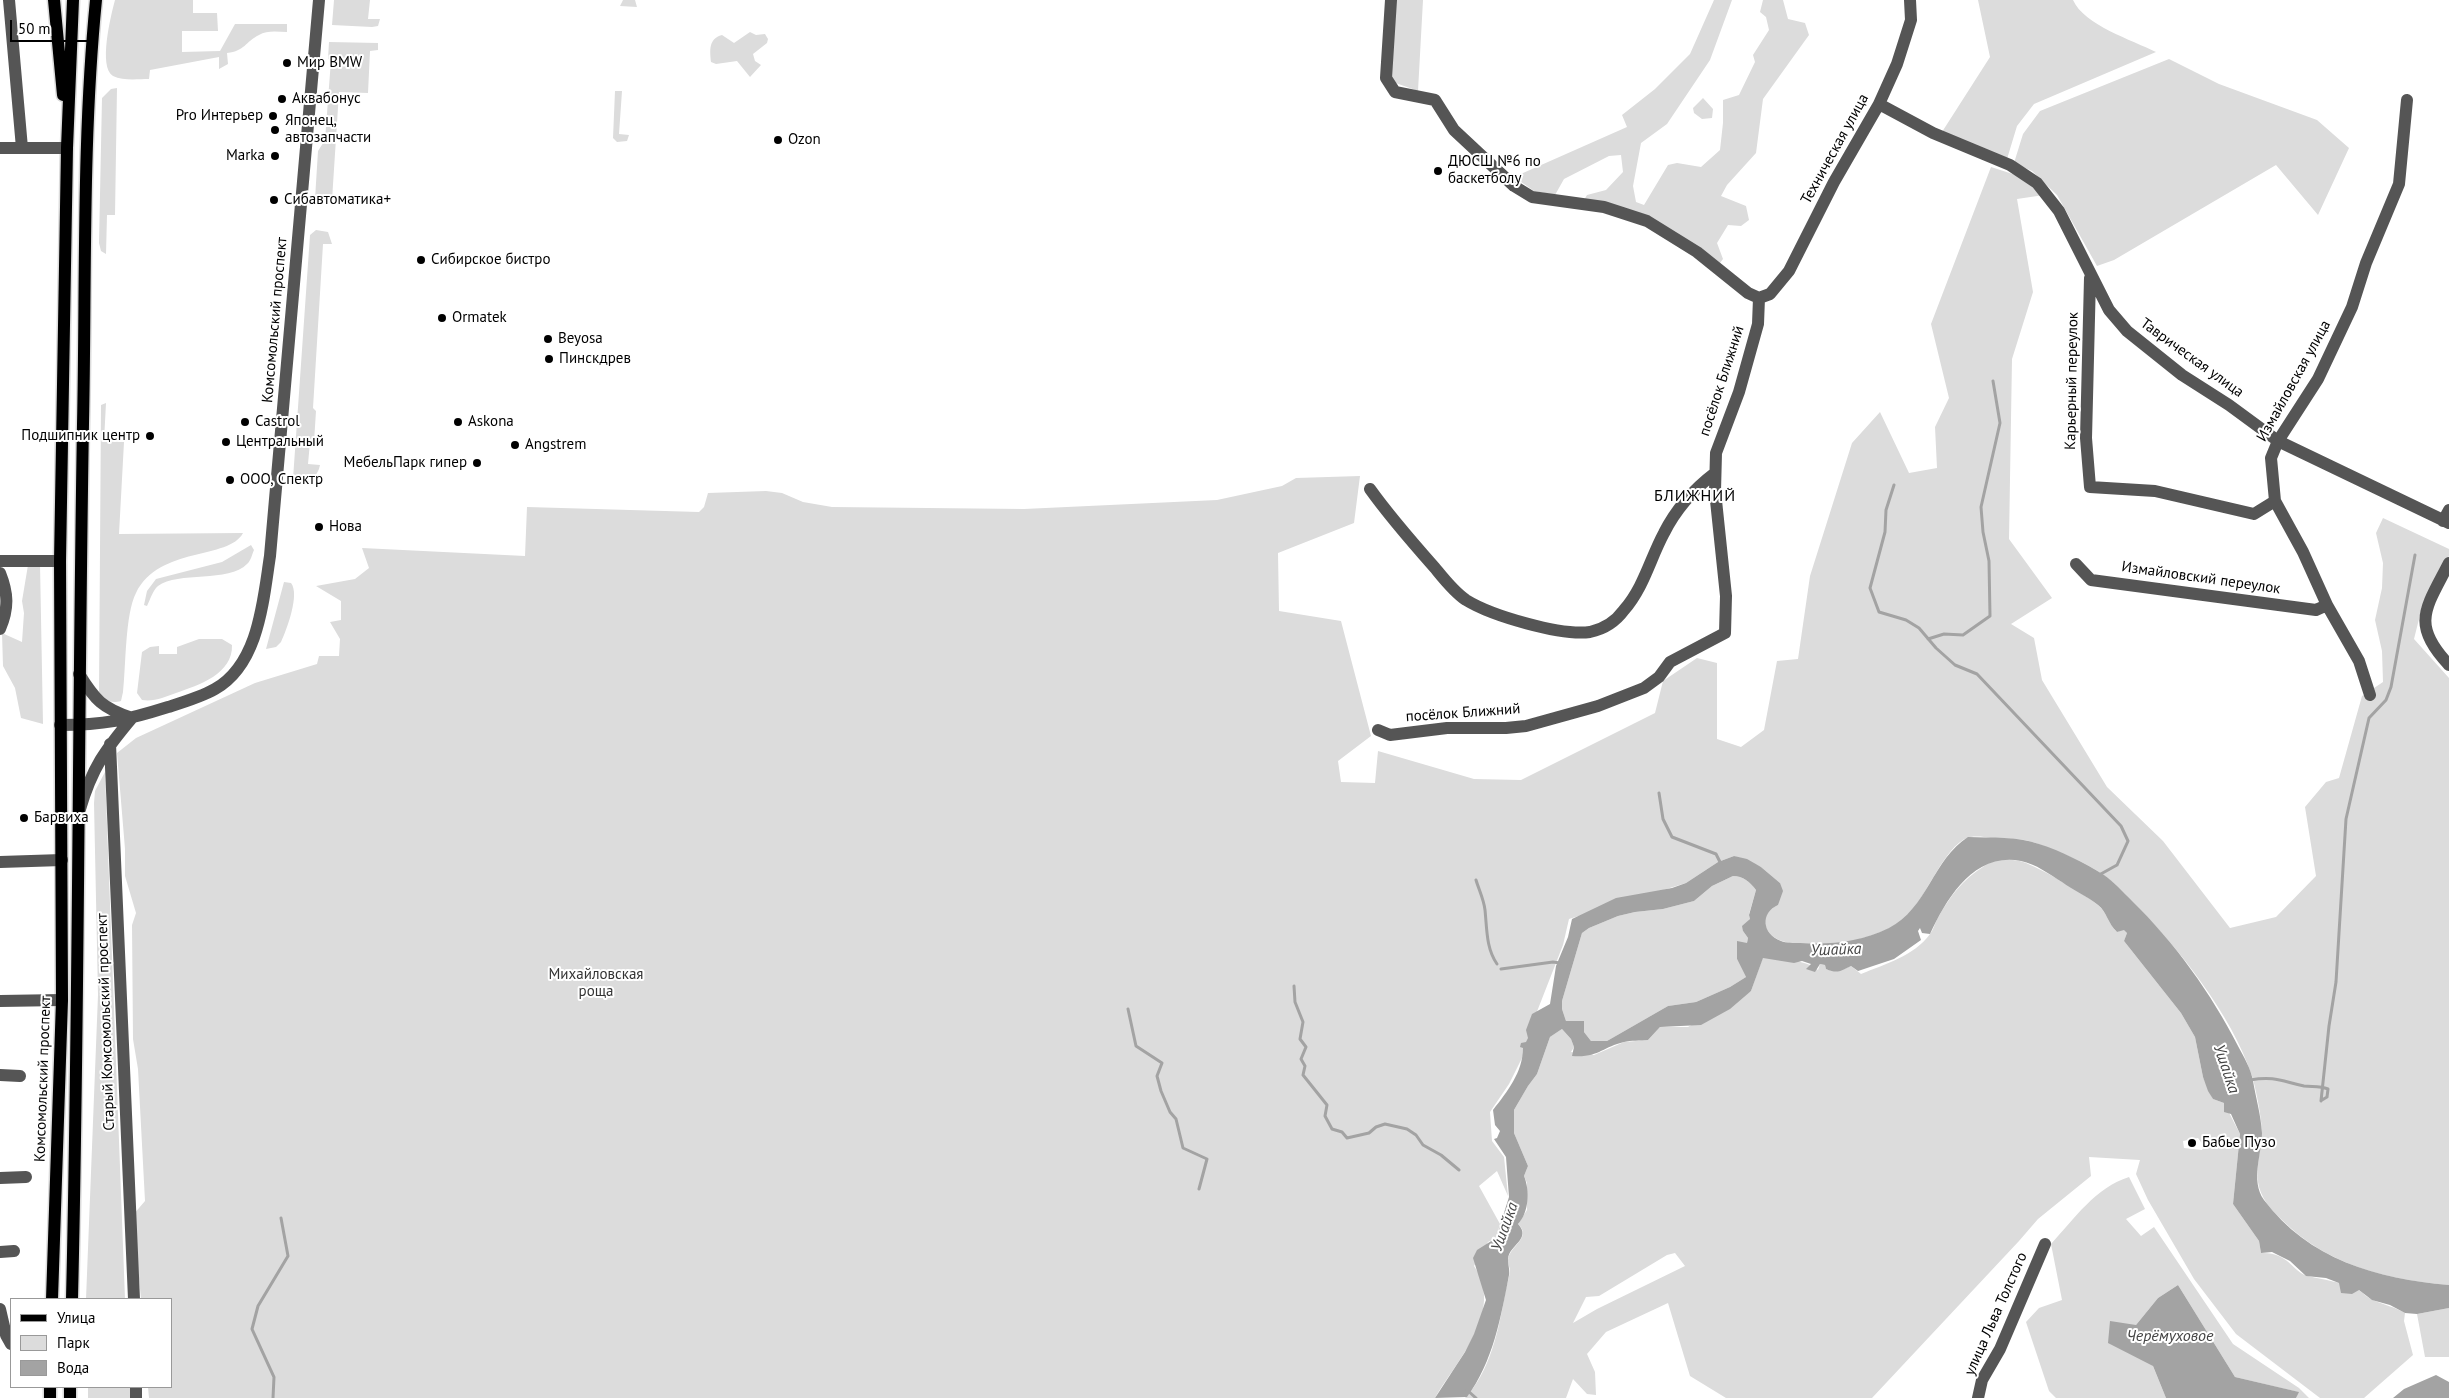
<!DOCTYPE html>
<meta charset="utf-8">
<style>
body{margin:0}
#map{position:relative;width:2449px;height:1398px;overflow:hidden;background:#fff;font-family:"PT Sans",sans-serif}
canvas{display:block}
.legend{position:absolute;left:10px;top:1298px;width:162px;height:90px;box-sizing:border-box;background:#fff;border:1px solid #999;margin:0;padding:6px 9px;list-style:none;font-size:15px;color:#000}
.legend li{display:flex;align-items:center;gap:10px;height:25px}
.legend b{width:25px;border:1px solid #999}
.scale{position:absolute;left:10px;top:20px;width:81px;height:22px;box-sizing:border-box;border:2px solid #000;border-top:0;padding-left:6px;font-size:15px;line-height:18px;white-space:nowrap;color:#000;-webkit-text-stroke:4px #fff;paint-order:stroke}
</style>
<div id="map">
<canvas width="2449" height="1398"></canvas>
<ul class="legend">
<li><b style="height:6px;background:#000"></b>Улица</li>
<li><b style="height:14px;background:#dcdcdc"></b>Парк</li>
<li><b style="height:14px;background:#a3a3a3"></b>Вода</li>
</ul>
<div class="scale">50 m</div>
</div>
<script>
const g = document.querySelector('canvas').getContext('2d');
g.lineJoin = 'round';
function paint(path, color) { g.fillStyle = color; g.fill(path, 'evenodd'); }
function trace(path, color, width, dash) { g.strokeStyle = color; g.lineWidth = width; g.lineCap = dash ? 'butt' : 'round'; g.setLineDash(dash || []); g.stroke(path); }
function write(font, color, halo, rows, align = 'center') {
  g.font = font + ' "PT Sans",sans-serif'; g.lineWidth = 4; g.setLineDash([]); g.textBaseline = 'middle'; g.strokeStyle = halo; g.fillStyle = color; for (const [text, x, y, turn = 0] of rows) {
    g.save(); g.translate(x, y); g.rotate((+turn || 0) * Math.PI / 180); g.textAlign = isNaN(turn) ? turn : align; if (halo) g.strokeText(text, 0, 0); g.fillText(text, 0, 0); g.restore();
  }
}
const green = new Path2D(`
 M115,0H193V13H217L218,31H182V52L220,51L235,24H287V32C278,32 267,30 259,35C245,42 245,51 227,53L228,64L219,69V57L150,70L149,79C138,79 123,81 113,76C98,67 111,15 115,0Z
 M334,0H370L368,19H380L378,26L372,27L332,25Z
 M623,0H635L637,7L620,6Z
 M1395,0H1423L1418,91L1393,82L1390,73Z
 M1714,0H1732L1710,60L1667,124L1641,143L1633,186L1636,202L1644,205L1668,165L1677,163L1701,167L1720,150L1723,123V100L1739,95L1755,62L1753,55L1769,30L1766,17L1760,12L1763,0H1783L1788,19L1805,23L1809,35L1763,99L1756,153L1727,185L1721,196L1746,206L1749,220L1741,226L1728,225L1717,243L1723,259L1720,263L1686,239L1584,200L1587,195L1606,190L1623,172L1621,155L1609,156L1564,179L1555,195L1534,191L1514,177L1627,127L1622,115L1655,89L1690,54Z
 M1978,0H2073C2084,25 2132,40 2156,52L2034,104L2017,126L2007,159L1942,132L1990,57Z
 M750,32L756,35L765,34L768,39L767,43L753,54L755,61L761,65L750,77L737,61L716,64L711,62C710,51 708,39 722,35L734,43Z
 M329,42L378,43V50L370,51L368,93L339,92L332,200L326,202L315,199L318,151L325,140L331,60L328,59Z
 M2169,59L2219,84L2317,120L2349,148L2318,215L2276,165L2114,260L2097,266L2057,195L2032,171L2014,163L2023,134L2040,111Z
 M117,88L115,215H107L106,254L101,251L99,243L102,98L111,89Z
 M615,91H622L619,134L629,135L627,141L617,142L613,138Z
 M1703,98L1713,109L1712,118L1702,119L1694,113L1693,108Z
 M1991,167L2025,178L2044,195L2017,199L2033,292L2012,359L2009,539L2052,598L2011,624L2034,638L2042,680L2107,787L2163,841L2230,928L2276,917L2316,876L2305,807L2326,782L2339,778L2362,696L2383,682L2382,651L2375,620L2382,588L2383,563L2376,533L2383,518L2449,549V556L2422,607L2414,639L2449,678V1285C2387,1280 2327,1265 2282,1220C2271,1210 2260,1197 2258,1182C2256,1167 2260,1152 2262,1137C2263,1124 2256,1089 2252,1076C2232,1015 2177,945 2131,901C2123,893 2115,883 2105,876C2087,863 2062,853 2041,845C2025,838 2008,838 1991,838C1985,837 1977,836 1971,837C1945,841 1925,903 1904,919C1893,928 1877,934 1863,938C1842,945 1803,948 1782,941C1763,935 1758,914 1778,905L1780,883L1761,867L1734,856L1718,862L1686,883L1569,919L1563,945L1529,1032L1531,1040L1509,1084L1490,1112L1492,1141L1504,1157L1508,1196L1497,1171L1479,1186L1500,1224L1496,1238L1488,1242L1474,1266C1505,1311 1457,1360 1435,1398H149L148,1387H171V1299H141L133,1215L145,1201L138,1069L133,1039L132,925L136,913L125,876V849L117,753L136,738L255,683L317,664L319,656H339L340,639L330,622L341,620V601L316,586L355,579L369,568L362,548L525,556L527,507L699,512L704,507L708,493L766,491L782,493L803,502L832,507L1024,509L1217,500L1282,486L1296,478L1360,476L1354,523L1278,553L1279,611L1341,621L1371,736L1338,761L1341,782L1375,783L1378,751L1474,779L1521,780L1655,713L1663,681L1697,658L1717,663V739L1741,747L1764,730L1777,661L1798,659L1810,576L1852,443L1880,412L1909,473L1937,468L1935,427L1949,398L1931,324Z
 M316,230L328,232L332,244H323L313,408L316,411L314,442H310L308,464L320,465C317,480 307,482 293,479L310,235Z
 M106,403L104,441L124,442L119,534L243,533C229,560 159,546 136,593C125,614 126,666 123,692L121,701C110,704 107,700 99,694L101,405Z
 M251,545L254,550C252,554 251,561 247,564C229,583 178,571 158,586C153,590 150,600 147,606L144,605L147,591L156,579L222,562Z
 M40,564L43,724L21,718L15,688L3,666L2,633L22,642L24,613L22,601L28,565Z
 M284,582L291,583C300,594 287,629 281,642L276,647L266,649Z
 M199,639H222L232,645C233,674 199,685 176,693C165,697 154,702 142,700L137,693L142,652L150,647L159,646V654H177V647Z
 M105,772L125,1299H86L98,995L94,803L95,791Z
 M1995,860C2004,860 2014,859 2023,862C2037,866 2089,896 2100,907C2108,915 2109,925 2117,932L2124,929L2127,933L2124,941L2181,1013L2195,1037L2203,1077L2213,1099L2224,1103L2240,1134L2233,1204L2259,1241L2261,1253C2289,1252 2292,1272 2308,1276C2325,1280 2341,1282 2357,1289C2363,1292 2367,1298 2373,1300C2384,1305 2395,1307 2405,1313L2404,1321L2413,1355L2364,1398H2320L2236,1334L2194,1279L2148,1200L2136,1174L2140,1160L2089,1157L2091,1176L2038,1219L2019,1241L1872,1398H1726L1690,1376L1668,1303L1606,1332L1587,1354L1595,1372L1596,1395L1587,1394L1573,1379L1566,1398H1465C1490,1372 1499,1329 1505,1294C1506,1287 1509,1279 1510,1271C1510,1268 1508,1264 1508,1260C1509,1246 1533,1238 1518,1224L1527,1210V1183L1524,1176L1528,1166L1514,1133V1110L1528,1086L1537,1074L1550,1037L1562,1029L1571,1039L1574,1047L1571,1052L1594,1055L1624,1042L1648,1040L1660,1027H1688L1751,991L1763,957C1780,960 1806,959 1818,970L1820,964L1825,965L1826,969C1836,973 1841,970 1851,966L1861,974C1885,964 1914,956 1930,934C1934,929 1935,922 1939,916C1954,890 1968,874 1995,860ZM2198,1138L2204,1146L2202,1150L2184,1148L2183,1141ZM1675,1253L1685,1266L1597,1309L1573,1323L1586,1297L1599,1296L1667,1255Z
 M1733,876C1743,876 1750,882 1756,890L1749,914L1750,919L1743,931L1748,938L1747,943L1737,959L1746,977L1730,987L1696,1002L1668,1006L1607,1041H1591L1584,1032L1583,1025L1566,1021L1562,1009V1001L1582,933L1589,928L1618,916L1635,912L1663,909L1694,901L1712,886Z
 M2129,1177L2145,1209L2126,1219L2141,1236L2154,1227L2233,1344L2299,1388L2309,1398H2296L2298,1392L2235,1377L2178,1285L2158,1298L2136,1325L2166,1398H2056L2049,1391L2026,1322L2039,1308L2062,1300L2051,1244C2074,1219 2096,1187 2129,1177Z
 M2449,1308V1357H2425L2417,1314Z
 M88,1387H130V1398H88Z`);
const water = new Path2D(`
 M1968,837C1992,838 2017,836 2039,844C2061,851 2085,863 2104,875C2114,882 2123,892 2132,901C2175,943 2211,993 2238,1046C2244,1057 2251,1069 2253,1081C2256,1098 2261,1116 2262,1133C2262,1154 2250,1180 2264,1200C2308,1259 2377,1279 2449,1285V1308L2417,1314L2405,1313L2390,1305L2372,1300L2359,1290L2352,1294L2341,1293L2339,1283L2326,1278L2306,1276L2290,1261L2272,1252L2261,1253L2259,1241L2233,1204L2240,1134L2231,1114L2224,1112V1103L2213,1099L2208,1091L2203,1077L2195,1037L2181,1013L2124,941L2127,933L2124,930L2117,932C2108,924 2107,912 2098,905C2087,896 2073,890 2062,882C2049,874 2036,864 2021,861C1974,852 1947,898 1930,934L1922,933L1920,928L1918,931L1921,940L1894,959L1858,971L1851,966C1840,971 1838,974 1826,969L1825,965L1820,964L1815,972L1806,969L1811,964L1802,961L1794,963L1763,958L1751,991L1730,1009L1701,1025L1660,1027L1648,1040C1640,1041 1631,1040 1624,1042C1602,1047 1599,1058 1572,1056L1574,1047L1571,1039L1562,1029L1550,1037L1537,1074L1528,1086L1514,1110V1133L1528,1166L1524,1176C1530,1190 1529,1213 1518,1224C1532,1239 1509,1245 1508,1259C1508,1265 1510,1270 1509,1275C1501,1317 1493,1362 1467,1397L1435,1398L1465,1352L1474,1334L1486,1300L1473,1258L1477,1250L1496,1238L1509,1197L1506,1157L1494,1139L1497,1138L1500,1131L1495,1125L1493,1110C1507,1092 1523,1072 1523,1048L1520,1047L1521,1043L1526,1042L1528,1038L1526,1030L1532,1014L1550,1004L1556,966L1568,937L1572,919L1616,898L1672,888L1686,883L1718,862L1734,856L1747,859L1761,867L1780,883L1783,891L1778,905C1760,913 1762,934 1781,941C1786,943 1794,943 1800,943C1831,945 1860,942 1889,928C1927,909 1933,859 1968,837ZM1733,876C1743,876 1750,882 1756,890L1749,915L1750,919L1742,926L1743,931L1748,938L1747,943L1737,941V959L1746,977L1730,987L1696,1002L1668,1006L1607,1041H1591L1584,1032V1021H1566L1562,1009V1001L1582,933L1589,928L1618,916L1635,912L1663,909L1694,901L1712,886Z
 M2178,1285L2235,1377L2299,1392L2296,1398H2166L2153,1366L2108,1343L2110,1321L2136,1325L2158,1298Z
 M2436,1375L2449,1382V1398H2393L2404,1389Z`);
const stream = new Path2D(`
 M1894,485L1886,510L1885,532L1870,588L1879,612L1906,620L1919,628L1936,648L1955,665L1977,674L2121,826L2128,841L2117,865L2099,875
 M1928,639L1944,634L1963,635L1990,616L1989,561L1983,532L1981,507L2000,423L1993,381
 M1659,793L1663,819L1672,837L1716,854L1721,864
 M1476,880C1479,890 1484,900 1485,910C1487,929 1486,948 1497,964
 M1501,969L1553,962L1560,963
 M1294,986L1295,1002L1303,1022L1300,1039L1306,1047L1301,1059L1305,1066L1303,1075L1327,1105L1325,1116L1332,1129L1342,1132L1347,1138L1369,1133L1376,1127L1385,1124L1407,1129L1416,1135L1423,1145L1441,1155L1459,1170
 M1128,1009L1136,1046L1162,1063L1157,1076L1161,1091L1170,1112L1176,1119L1183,1148L1207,1159L1199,1189
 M2250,1080C2275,1076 2281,1081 2304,1086C2313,1087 2320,1086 2328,1089L2327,1097L2322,1100
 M2321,1101L2329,1026L2336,982L2346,819L2369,718L2386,700L2391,687L2415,555
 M1467,1390L1476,1398
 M273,1398L274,1377L252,1329L258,1306L288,1256L281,1218`);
const minor = new Path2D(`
 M9,0L22,148
 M1391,0L1386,78L1395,92L1435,100L1454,130L1514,186L1532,197L1604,207L1647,221L1697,252L1748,293L1759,298
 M1879,104L1933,133L2010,165L2037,183L2059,211L2109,310L2127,331L2182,375L2229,405L2278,441L2449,523
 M0,148H67
 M2090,278L2086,438L2090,487L2155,491L2254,514L2275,501
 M1759,298L1770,294L1789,271L1834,182L1879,104L1897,64L1911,20L1910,0
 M1370,489C1390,517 1412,542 1435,568C1444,579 1454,592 1466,600C1492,616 1561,636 1590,632C1604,629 1616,621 1624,610C1644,587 1650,559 1664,533C1676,509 1694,489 1715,473
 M2443,521L2449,510
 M0,561H60
 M2449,563C2426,608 2410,624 2449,665
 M2076,564L2091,580L2316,610L2327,605
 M0,573C8,593 9,608 0,629
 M79,674C95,700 102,708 132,718
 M2370,695L2359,661L2327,605L2303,552L2275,501L2271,458L2278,441L2318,379L2352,307L2366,263L2399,184L2407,100
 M60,725C104,725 127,720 168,707C184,702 201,697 215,689C259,664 263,601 270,556L319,0
 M1378,730L1390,735L1447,728H1506L1526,726L1598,706L1644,688L1659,677L1670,662L1725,633L1726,596L1715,491L1716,453L1739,392L1758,324L1759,298
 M110,744L134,1299
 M80,809C92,768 105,750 132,718
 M0,862L62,860
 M0,1001L62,1000
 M0,1075L20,1076
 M0,1178L26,1177
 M0,1252L14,1251
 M0,1309L6,1335L11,1344
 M136,1387V1398
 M1978,1398L1982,1380L2000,1349L2045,1244`);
const major = new Path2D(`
 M54,0L63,95
 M52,1299L62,1000L60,561L67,148L73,0
 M72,1299C79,1008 78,716 83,424C86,283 82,141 96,0
 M70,1387V1398
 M50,1398V1387`);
const markers = [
 [287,63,5,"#000"],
 [282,99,5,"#000"],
 [273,116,5,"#000"],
 [275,130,5,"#000"],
 [778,140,5,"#000"],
 [275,156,5,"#000"],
 [1438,171,5,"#000"],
 [274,200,5,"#000"],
 [421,260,5,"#000"],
 [442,318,5,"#000"],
 [548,339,5,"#000"],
 [549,359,5,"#000"],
 [245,422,5,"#000"],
 [458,422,5,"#000"],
 [150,436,5,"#000"],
 [226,442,5,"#000"],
 [515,445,5,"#000"],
 [477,463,5,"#000"],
 [230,480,5,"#000"],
 [319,527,5,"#000"],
 [24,818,5,"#000"],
 [2192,1143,5,"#000"]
];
const poiNames = [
 ["Мир BMW",297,63],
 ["Аквабонус",292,99],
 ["Pro Интерьер",263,116,"right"],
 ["Японец,",285,121],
 ["автозапчасти",285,138],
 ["Ozon",788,140],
 ["Marka",265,156,"right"],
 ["ДЮСШ №6 по",1448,162],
 ["баскетболу",1448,179],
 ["Сибавтоматика+",284,200],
 ["Сибирское бистро",431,260],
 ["Ormatek",452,318],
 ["Beyosa",558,339],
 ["Пинскдрев",559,359],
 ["Castrol",255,422],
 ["Askona",468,422],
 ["Подшипник центр",140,436,"right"],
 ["Центральный",236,442],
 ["Angstrem",525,445],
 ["МебельПарк гипер",467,463,"right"],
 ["ООО, Спектр",240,480],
 ["Нова",329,527],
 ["Барвиха",34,818],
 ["Бабье Пузо",2202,1143]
];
const streetNames = [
 ["Техническая улица",1835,149,-61],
 ["Комсомольский проспект",275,320,-85],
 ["Таврическая улица",2192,358,36],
 ["посёлок Ближний",1722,381,-72],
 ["Карьерный переулок",2072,381,-89],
 ["Измайловская улица",2294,381,-61],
 ["Измайловский переулок",2201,578,8],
 ["посёлок Ближний",1463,713,-4],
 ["Старый Комсомольский проспект",106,1022,-92],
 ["Комсомольский проспект",43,1079,-88],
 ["улица Льва Толстого",1996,1314,-66]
];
const parkNames = [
 ["Михайловская",596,975],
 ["роща",596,992]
];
const neighbourhoodNames = [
 ["БЛИЖНИЙ",1695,496]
];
const waterNames = [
 ["Ушайка",1836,950,-2],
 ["Ушайка",2226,1069,71],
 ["Ушайка",1505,1227,-70],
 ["Черёмуховое",2170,1336]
];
paint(green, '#dcdcdc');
paint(water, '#a3a3a3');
trace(stream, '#a3a3a3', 3);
trace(major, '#dbdbdb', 15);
trace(minor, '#555', 12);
trace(major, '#000', 12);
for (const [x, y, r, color] of markers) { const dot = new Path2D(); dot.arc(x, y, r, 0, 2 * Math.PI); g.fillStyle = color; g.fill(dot); trace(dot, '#fff', 2); }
write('15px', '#000', '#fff', poiNames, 'left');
write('15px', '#000', '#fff', streetNames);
write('15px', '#333', '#fff', parkNames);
g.letterSpacing = '1px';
write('16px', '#000', '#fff', neighbourhoodNames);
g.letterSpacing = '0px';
write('italic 16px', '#444', '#fff', waterNames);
</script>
